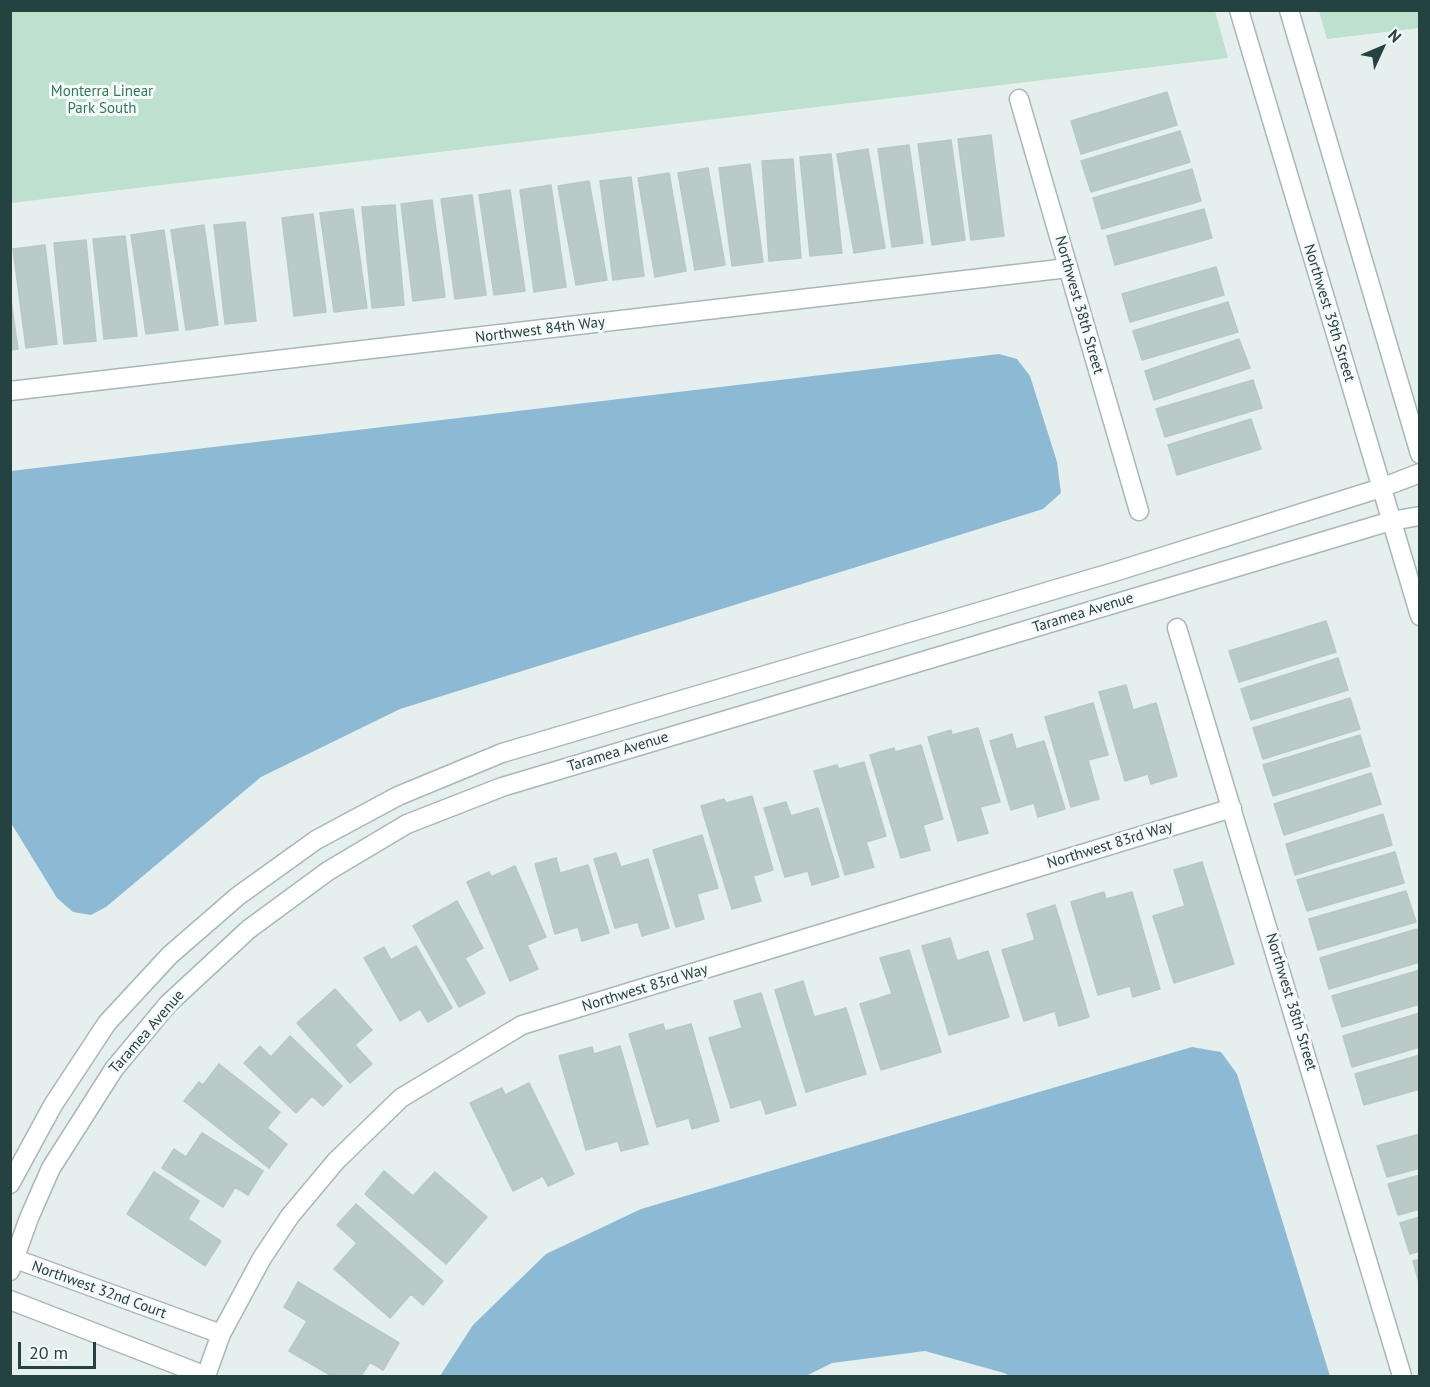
<!DOCTYPE html>
<style>
body{margin:0}
#map{position:relative;width:1430px;height:1387px;overflow:hidden;background:#e5efed;font-family:"PT Sans",sans-serif}
canvas{display:block}
.frame{position:absolute;inset:0;border:12px solid #234240;pointer-events:none}
.north{position:absolute;left:1352px;top:18px;width:60px;height:60px;-webkit-text-stroke:4px #f6fbfa;paint-order:stroke;rotate:46deg;font-size:16px;font-weight:700;line-height:24px;text-align:center;color:#234240}
.north::after{content:'';display:block;margin:auto;width:21px;height:27px;background:#234240;clip-path:polygon(50% 0,100% 100%,50% 72%,0 100%)}
.scale{position:absolute;left:18px;top:1342px;width:78px;height:27px;box-sizing:border-box;border:3px solid #234240;border-top:0;padding-left:8px;font-size:18px;line-height:21px;white-space:nowrap;color:#234240;-webkit-text-stroke:4px #f6fbfa;paint-order:stroke}
</style>
<div id="map">
<canvas width="1430" height="1387"></canvas>
<div class="frame"></div>
<div class="north">N</div>
<div class="scale">20 m</div>
</div>
<script>
const g = document.querySelector('canvas').getContext('2d');
g.lineJoin = 'round';
function paint(path, color) { g.fillStyle = color; g.fill(path, 'evenodd'); }
function trace(path, color, width, dash) { g.strokeStyle = color; g.lineWidth = width; g.lineCap = dash ? 'butt' : 'round'; g.setLineDash(dash || []); g.stroke(path); }
function write(font, color, halo, rows, align = 'center') {
  g.font = font + ' "PT Sans",sans-serif'; g.lineWidth = 6; g.setLineDash([]); g.textBaseline = 'middle'; g.strokeStyle = halo; g.fillStyle = color; for (const [text, x, y, turn = 0] of rows) {
    g.save(); g.translate(x, y); g.rotate((+turn || 0) * Math.PI / 180); g.textAlign = isNaN(turn) ? turn : align; if (halo) g.strokeText(text, 0, 0); g.fillText(text, 0, 0); g.restore();
  }
}
const green = new Path2D(`
 M1215,11L1228,58L11,203V11Z
 M1319,11H1419V28L1327,39Z`);
const water = new Path2D(`
 M999,354L1017,359L1030,376L1057,462L1061,493L1043,509L400,709L261,777L106,907L91,915L73,912L57,898L11,823V471Z
 M1192,1047L1221,1052L1237,1074L1330,1376H1010L1004,1373L925,1351L832,1363L806,1376H440L473,1325L546,1254L641,1209Z`);
const building = new Path2D(`
 M1167,92L1177,125L1081,154L1071,121Z
 M1180,131L1190,162L1091,192L1081,161Z
 M991,135L1004,236L971,240L958,139Z
 M951,140L965,240L932,245L918,144Z
 M909,145L923,243L892,247L878,149Z
 M868,149L885,248L854,253L837,154Z
 M831,154L842,253L810,256L800,157Z
 M793,159L801,258L769,261L762,161Z
 M750,164L763,262L732,266L719,168Z
 M708,168L725,265L695,270L678,173Z
 M1192,169L1201,201L1102,229L1093,198Z
 M669,173L686,271L655,277L638,178Z
 M631,177L644,276L613,280L600,181Z
 M589,181L607,280L576,285L558,186Z
 M551,185L566,287L534,292L520,190Z
 M510,190L525,291L494,295L479,195Z
 M472,195L486,295L455,299L441,199Z
 M432,200L445,297L413,301L401,204Z
 M395,205L404,305L372,308L362,207Z
 M353,209L367,308L334,312L320,213Z
 M1204,209L1212,238L1115,265L1107,236Z
 M313,214L326,312L294,316L282,218Z
 M245,222L256,321L225,324L214,225Z
 M204,225L218,325L186,330L171,230Z
 M164,230L178,330L146,334L131,235Z
 M125,236L137,336L104,339L93,239Z
 M86,240L96,341L64,344L54,243Z
 M45,245L57,344L26,348L13,249Z
 M1216,267L1224,295L1130,322L1122,294Z
 M10,293L18,349L10,350Z
 M1228,302L1238,332L1142,360L1133,331Z
 M1239,339L1250,368L1154,400L1145,371Z
 M1253,380L1262,408L1165,437L1156,409Z
 M1251,419L1261,449L1177,475L1168,445Z
 M1326,621L1336,652L1239,682L1229,651Z
 M1338,658L1348,690L1251,720L1241,689Z
 M1126,685L1133,710L1156,703L1177,776L1151,784L1148,774L1125,781L1099,692Z
 M1350,698L1360,729L1263,759L1253,728Z
 M1093,703L1108,755L1088,760L1099,799L1071,807L1045,717Z
 M978,728L1000,802L980,807L988,833L958,841L928,737L951,730L952,735Z
 M1012,734L1016,749L1044,741L1065,809L1038,817L1034,803L1011,810L990,741Z
 M1360,735L1370,766L1273,796L1263,765Z
 M921,745L943,819L923,825L930,850L901,858L870,755L894,748L895,752Z
 M864,762L886,836L866,842L874,867L845,875L814,771L837,765L839,769Z
 M1371,773L1381,804L1284,835L1274,804Z
 M752,796L773,870L753,876L761,901L732,909L701,806L724,799L726,803Z
 M786,802L791,816L818,808L839,877L812,885L808,871L785,877L764,808Z
 M1383,814L1392,845L1295,875L1286,844Z
 M702,835L718,888L697,894L704,919L676,927L653,850Z
 M1395,852L1404,883L1307,911L1297,880Z
 M616,853L621,867L648,859L669,928L642,936L638,922L615,928L594,859Z
 M556,858L560,873L588,865L609,933L582,941L578,927L555,934L535,864Z
 M1202,862L1234,964L1174,983L1153,916L1185,906L1174,870Z
 M515,866L546,937L527,945L538,969L510,981L467,882L489,872L491,877Z
 M1406,891L1416,922L1318,950L1309,919Z
 M1104,892L1106,899L1132,892L1160,989L1133,997L1130,986L1098,995L1071,902Z
 M457,901L483,948L465,958L485,993L459,1007L413,926Z
 M1055,905L1089,1017L1059,1026L1055,1011L1024,1021L1002,950L1035,940L1027,914Z
 M1417,929L1420,937V962L1329,989L1320,958Z
 M950,938L957,961L988,951L1009,1017L949,1035L922,946Z
 M416,946L452,1008L428,1022L420,1009L400,1021L364,958L384,947L391,960Z
 M909,950L941,1052L881,1070L860,1004L892,994L880,958Z
 M1420,970V1004L1342,1027L1332,996Z
 M803,981L814,1017L846,1008L866,1074L806,1092L775,990Z
 M335,989L372,1030L355,1045L372,1064L350,1083L297,1023Z
 M761,993L796,1105L766,1114L761,1099L731,1108L709,1038L742,1028L734,1001Z
 M1420,1013V1047L1352,1067L1343,1036Z
 M663,1024L665,1031L691,1024L719,1121L692,1129L689,1118L657,1127L629,1034Z
 M290,1036L342,1086L323,1106L312,1096L296,1113L244,1063L260,1046L271,1057Z
 M620,1046L648,1144L621,1151L618,1141L586,1150L559,1056L592,1047L594,1054Z
 M1420,1055V1089L1364,1105L1355,1074Z
 M219,1064L280,1112L267,1128L287,1144L269,1168L184,1101L199,1082L203,1085Z
 M529,1083L574,1174L548,1186L543,1176L513,1191L470,1103L502,1088L505,1095Z
 M202,1133L263,1171L248,1195L235,1187L223,1207L162,1168L174,1149L186,1157Z
 M1420,1134V1168L1387,1177L1377,1146Z
 M384,1171L413,1196L435,1172L487,1217L446,1264L365,1194Z
 M154,1172L199,1201L188,1219L221,1241L205,1266L127,1214Z
 M1420,1175V1209L1398,1215L1388,1184Z
 M356,1204L443,1281L423,1305L411,1294L390,1318L334,1269L357,1243L337,1225Z
 M1420,1217V1251L1410,1254L1400,1223Z
 M1420,1259V1286L1413,1261Z
 M298,1282L399,1343L383,1370L370,1362L361,1376H332L289,1351L307,1321L284,1307Z`);
const street = new Path2D(`
 M1239,10L1420,616
 M1289,10L1420,454
 M1019,99L1139,511
 M10,391L1068,268
 M1177,628L1402,1376
 M10,1184L53,1105L107,1023L170,955L238,896L316,840L398,796L502,753L1114,572L1381,488L1420,473
 M10,1257L221,1334
 M10,1271L29,1218L51,1168L114,1069L168,1004L249,929L328,871L407,824L502,787L1391,521L1420,516
 M10,1300L206,1376L221,1334L262,1258L290,1216L336,1161L401,1098L522,1025L1232,808`);
const parkNames = [
 ["Monterra Linear",102,92],
 ["Park South",102,109]
];
const streetNames = [
 ["Northwest 38th Street",1079,305,74],
 ["Northwest 39th Street",1329,313,73],
 ["Northwest 84th Way",540,330,-7],
 ["Taramea Avenue",1083,613,-17],
 ["Taramea Avenue",618,752,-17],
 ["Northwest 83rd Way",1110,845,-17],
 ["Northwest 83rd Way",645,988,-17],
 ["Northwest 38th Street",1291,1002,73],
 ["Taramea Avenue",147,1032,-49],
 ["Northwest 32nd Court",99,1290,20]
];
paint(green, '#bee0ce');
paint(water, '#8cbad5');
paint(building, '#bacac6');
trace(building, '#b7c9c5', 1.5);
trace(street, '#a7b8b6', 21);
trace(street, '#fff', 18);
write('15px', '#2b7b5b', '#f6fbfa', parkNames);
write('15px', '#234240', '#f6fbfa', streetNames);
</script>
